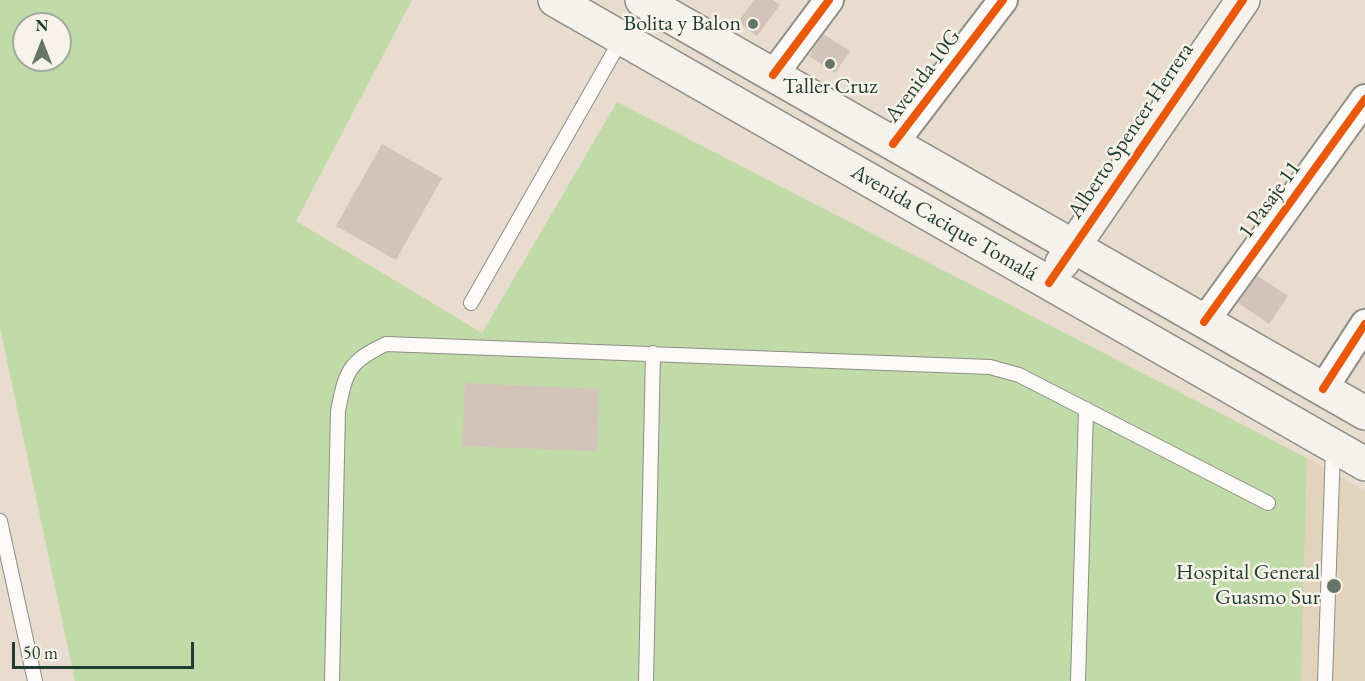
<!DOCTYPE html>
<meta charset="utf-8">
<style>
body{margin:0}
#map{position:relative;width:1365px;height:681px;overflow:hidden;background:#e7dccd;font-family:"EB Garamond",serif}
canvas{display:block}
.north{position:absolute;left:12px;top:12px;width:60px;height:60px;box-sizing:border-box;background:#f7f3e8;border:2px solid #a1aaa0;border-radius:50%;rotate:0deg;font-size:16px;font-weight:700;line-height:24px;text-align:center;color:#1f3d34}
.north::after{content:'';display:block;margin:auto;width:21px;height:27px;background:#65756a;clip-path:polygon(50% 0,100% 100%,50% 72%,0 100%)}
.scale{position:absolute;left:12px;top:642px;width:182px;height:27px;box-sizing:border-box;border:3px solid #1f3d34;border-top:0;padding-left:8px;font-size:18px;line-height:21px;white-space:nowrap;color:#1f3d34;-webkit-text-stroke:4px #f7f3e8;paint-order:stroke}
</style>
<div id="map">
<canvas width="1365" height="681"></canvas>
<div class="north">N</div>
<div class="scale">50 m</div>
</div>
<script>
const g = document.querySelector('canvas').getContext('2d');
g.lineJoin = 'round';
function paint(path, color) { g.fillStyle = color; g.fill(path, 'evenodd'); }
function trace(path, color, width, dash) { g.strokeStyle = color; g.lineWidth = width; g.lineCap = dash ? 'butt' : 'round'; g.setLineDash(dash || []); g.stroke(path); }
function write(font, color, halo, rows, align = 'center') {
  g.font = font + ' "EB Garamond",serif'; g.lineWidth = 5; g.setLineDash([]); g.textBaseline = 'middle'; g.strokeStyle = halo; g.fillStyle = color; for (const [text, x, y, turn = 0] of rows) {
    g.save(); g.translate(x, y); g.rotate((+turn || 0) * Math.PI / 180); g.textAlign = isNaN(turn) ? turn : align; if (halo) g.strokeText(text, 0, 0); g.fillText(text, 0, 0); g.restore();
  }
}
const built = new Path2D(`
 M1307,458L1365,491V681H1301Z`);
const green = new Path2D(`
 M0,0H412L296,221L482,333L617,102L1307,458L1301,681H75L0,328ZM24,24H60V60H24Z`);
const building = new Path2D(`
 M754,0H773L780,5L757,36L738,22Z
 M823,34L850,51L835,73L809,56Z
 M382,144L442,178L396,260L336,226Z
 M1253,273L1288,296L1269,324L1234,300Z
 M465,383L599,389L597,451L462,446Z`);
const lane = new Path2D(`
 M471,303L622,38
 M0,521L35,681
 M332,681L338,411C346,371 348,362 386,344L990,367L1019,375L1268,503
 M646,681L653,353
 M1078,681L1086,409
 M1325,681L1333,448`);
const street = new Path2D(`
 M773,75L829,0
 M893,144L1003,0
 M1204,322L1365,99
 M1323,389L1365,324`);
const secondary = new Path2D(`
 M555,0L1365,464
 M642,0L1365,413
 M1062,263L1243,0`);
const cycleway = new Path2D(`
 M773,75L829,0
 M893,144L1003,0
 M1049,283L1243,0
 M1204,322L1365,99
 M1323,389L1365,324`);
const markers = [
 [753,24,6,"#65756a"],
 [830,64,6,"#65756a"],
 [1334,586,8,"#65756a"]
];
const poiNames = [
 ["Bolita y Balon",741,24],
 ["Taller Cruz",830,87,"center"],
 ["Hospital General",1320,573],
 ["Guasmo Sur",1320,598]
];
const streetNames = [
 ["Avenida 10G",923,76,-53],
 ["Alberto Spencer Herrera",1131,131,-56],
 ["1 Pasaje 11",1270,200,-54],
 ["Avenida Cacique Tomalá",944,223,30]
];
paint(built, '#e3d3bd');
paint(green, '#c0daa8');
paint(building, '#d3c4ba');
trace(lane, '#8e8e85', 16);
trace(street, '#8e8e85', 32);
trace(secondary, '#8e8e85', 36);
trace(lane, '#fbfaf8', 14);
trace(street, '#fbfaf8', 28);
trace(secondary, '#f5f1ed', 33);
trace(cycleway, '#e8590c', 8);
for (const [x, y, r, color] of markers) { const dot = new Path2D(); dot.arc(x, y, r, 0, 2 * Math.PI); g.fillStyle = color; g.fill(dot); trace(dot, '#f7f3e8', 2); }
write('22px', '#1f3d34', '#f7f3e8', poiNames, 'right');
write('22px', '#1f3d34', '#f7f3e8', streetNames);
</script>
